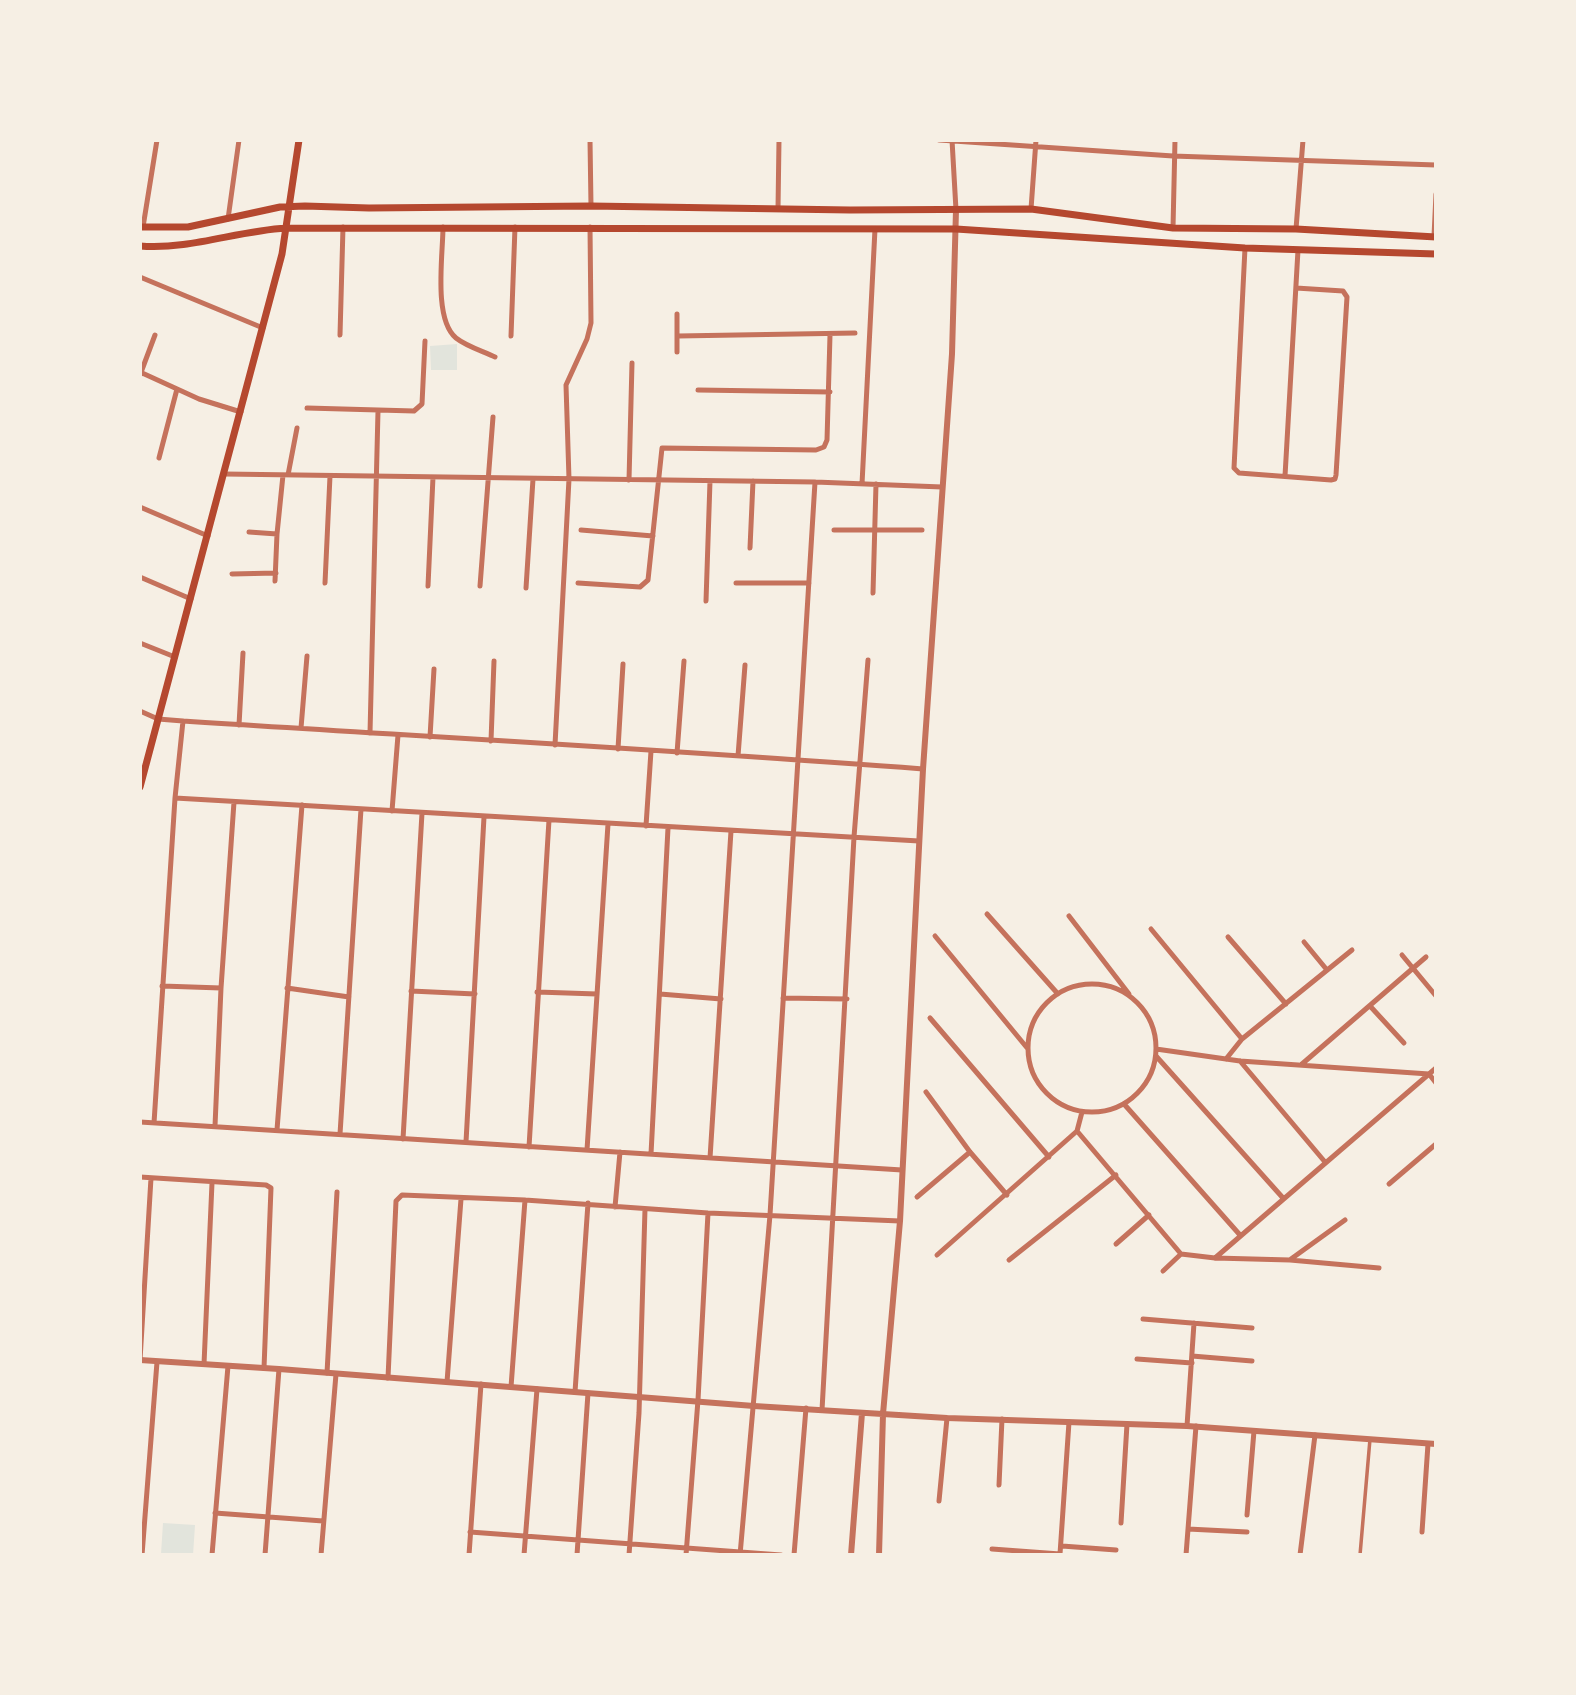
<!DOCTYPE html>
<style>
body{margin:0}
#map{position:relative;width:1576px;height:1695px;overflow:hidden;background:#f6efe4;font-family:Manrope,sans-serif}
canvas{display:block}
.frame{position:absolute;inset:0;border:142px solid #f6efe4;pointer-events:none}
</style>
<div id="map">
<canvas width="1576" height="1695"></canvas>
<div class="frame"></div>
</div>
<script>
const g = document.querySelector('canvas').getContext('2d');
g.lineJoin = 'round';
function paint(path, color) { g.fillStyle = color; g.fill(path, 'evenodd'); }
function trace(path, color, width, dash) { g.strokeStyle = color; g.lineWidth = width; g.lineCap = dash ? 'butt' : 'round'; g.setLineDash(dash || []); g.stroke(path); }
const green = new Path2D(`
 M457,344V370H431L430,346Z
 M163,1523L195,1525L193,1555L161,1554Z`);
const pedestrian = new Path2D(`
 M1360,1555L1370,1439`);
const minor = new Path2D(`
 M590,140L591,206
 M939,140L1173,156L1436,165
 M952,140L956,210
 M778,209L779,140
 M1031,209L1036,140
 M228,219L239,140
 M143,227L157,140
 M443,227C443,254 433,319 456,338C466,346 482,351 495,357
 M1173,228L1175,140
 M1296,229L1303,140
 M1434,236L1436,194
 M1245,248L1234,468L1239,473L1331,480L1335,479L1336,475L1347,297L1343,291L1296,288
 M140,277L263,328
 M340,335L343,227
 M511,336L515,227
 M678,336L855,333
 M677,352V314
 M140,372L199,399L241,412
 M140,375L155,335
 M698,390L830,392
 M307,408L414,411L422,404L425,341
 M159,458L177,389
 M224,474L815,482L942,487
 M288,475L297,428
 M1285,476L1298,250
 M629,480L632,363
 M862,484L875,229
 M140,507L208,536
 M581,530L653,536
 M834,530H922
 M249,532L277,534
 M750,548L753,481
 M232,574L276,573
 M140,577L191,599
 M275,581L277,534L283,475
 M325,583L330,476
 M578,583L640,587L648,580L662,448L816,450L824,447L827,440L830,335
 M736,583H809
 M428,586L433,477
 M480,586L493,417
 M526,588L533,479
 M873,593L876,484
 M706,601L710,481
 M140,643L175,657
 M140,711L158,719L183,721C429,737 676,750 923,769
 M239,725L243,653
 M301,728L307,656
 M370,733L378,411
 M430,737L434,669
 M491,741L494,661
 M555,745L569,479L566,385L587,339L591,323L590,227
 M618,749L623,664
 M677,753L684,661
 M738,756L745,665
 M175,798L919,841
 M392,811L398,735
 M646,826L651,751
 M987,914L1058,994
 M1069,916L1129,994
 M1151,929L1242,1039
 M935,936L1028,1049
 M1228,937L1286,1004
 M1304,942L1327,970
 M1402,955L1436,996
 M1028 1048a64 64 0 1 1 128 0a64 64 0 1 1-128 0Z
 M162,986L221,988
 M287,988L349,997
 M411,991L475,994
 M537,992L597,994
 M660,994L721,999
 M783,998L847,999
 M1370,1006L1404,1043
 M930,1018L1049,1157
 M1156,1049L1240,1061L1429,1074L1436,1083
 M1156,1056L1283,1198
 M1226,1059L1242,1039L1352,950
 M1240,1061L1325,1162
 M1302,1064L1426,957
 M926,1092L970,1152L1007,1195
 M1124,1104L1240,1235
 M140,1122L902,1170
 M154,1123L175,798L183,721
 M215,1126L221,988L234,802
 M277,1130L302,805
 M1077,1131L1181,1254L1215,1258L1290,1260L1379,1268
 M1077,1131L1082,1112
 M340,1134L361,809
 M403,1139L422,813
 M466,1142L484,817
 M529,1147L549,820
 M587,1150L608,824
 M651,1154L668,828
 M710,1158L731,831
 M140,1177L266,1185L271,1188L264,1368
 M1389,1184L1436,1144
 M917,1197L970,1152
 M615,1207L620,1152
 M1116,1244L1149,1215
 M937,1255L1077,1131
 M1215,1258L1436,1068
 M1291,1259L1345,1220
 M1009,1260L1116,1175
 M1163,1271L1181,1254
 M1143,1319L1252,1328
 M1192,1356L1252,1361
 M1137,1359L1192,1363
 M140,1360L151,1178
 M204,1364L212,1183
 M327,1373L337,1192
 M388,1378L396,1201L402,1195L525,1200L708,1213L900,1221
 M447,1382L461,1199
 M511,1387L525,1200
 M575,1392L588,1203
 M822,1410L854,837L868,660
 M1187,1426L1194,1323
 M999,1485L1002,1419
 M939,1501L947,1418
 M215,1513L323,1521
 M1247,1515L1254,1431
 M1121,1523L1127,1424
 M1188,1529L1247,1532
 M470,1532L781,1555
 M1422,1532L1428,1444
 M1062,1546L1116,1550
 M992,1549L1060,1554L1069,1422
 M142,1555L157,1362
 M212,1555L228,1366
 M265,1555L279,1369
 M321,1555L336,1374
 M469,1555L481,1384
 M524,1555L537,1389
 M577,1555L588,1393
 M629,1555L639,1413L645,1209
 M686,1555L698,1400L708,1213
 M740,1555L770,1215L815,482
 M794,1555L806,1408
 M1186,1555L1196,1426
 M1300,1555L1315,1435`);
const tertiary = new Path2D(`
 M140,1360L279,1369L754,1406L947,1418L1187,1426L1436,1444
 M851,1555L862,1413
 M879,1555L883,1414L900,1221L923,769L952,354L956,210`);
const secondary = new Path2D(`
 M140,227H188L280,207L305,206L369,208L591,206L850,210L1031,209L1173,228L1296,229L1436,237
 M140,246C190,250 236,231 286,228L956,229L1245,248L1436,254
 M140,787L282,254L299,140`);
paint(green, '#e2e4dc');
trace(pedestrian, '#c5725c', 3.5);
trace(minor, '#c5725c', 5);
trace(tertiary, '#c5725c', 6);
trace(secondary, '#b5482f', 7);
</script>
